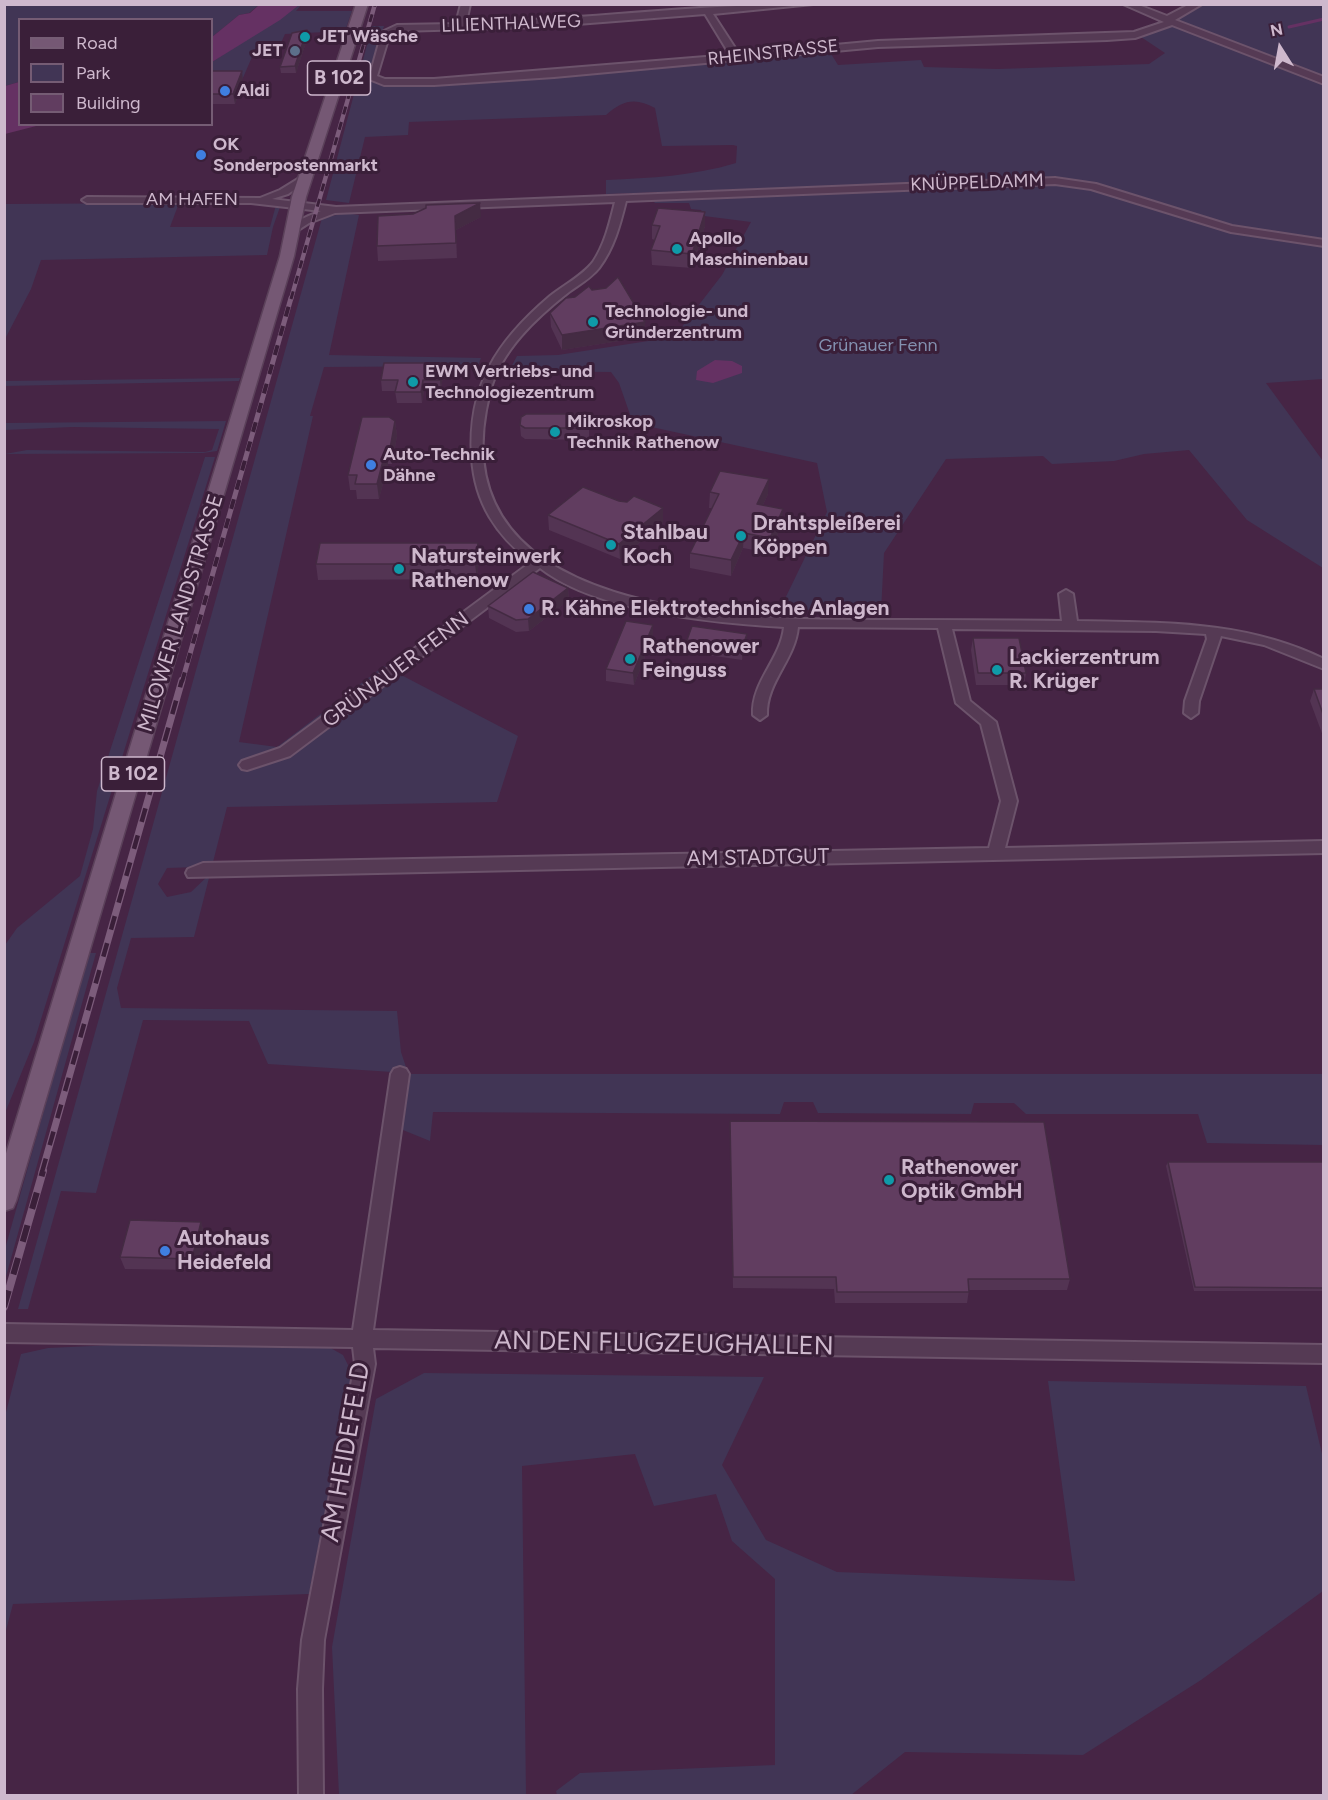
<!DOCTYPE html>
<meta charset="utf-8">
<style>
body{margin:0}
#map{position:relative;width:1328px;height:1800px;overflow:hidden;background:#462545;font-family:Figtree,sans-serif}
canvas{display:block}
.frame{position:absolute;inset:0;border:6px solid #ceb8cd;pointer-events:none}
.legend{position:absolute;left:18px;top:18px;width:195px;height:108px;box-sizing:border-box;background:#3a1f39;border:2px solid #755c74;margin:0;padding:8px 10px;list-style:none;font-size:18px;color:#ceb8cd}
.legend li{display:flex;align-items:center;gap:12px;height:30px}
.legend b{width:30px;border:2px solid #755c74}
.north{position:absolute;left:1250px;top:18px;width:60px;height:60px;-webkit-text-stroke:4px #3a1f39;paint-order:stroke;rotate:349deg;font-size:16px;font-weight:700;line-height:24px;text-align:center;color:#ceb8cd}
.north::after{content:'';display:block;margin:auto;width:21px;height:27px;background:#ceb8cd;clip-path:polygon(50% 0,100% 100%,50% 72%,0 100%)}
</style>
<div id="map">
<canvas width="1328" height="1800"></canvas>
<div class="frame"></div>
<ul class="legend">
<li><b style="height:8px;background:#755874"></b>Road</li>
<li><b style="height:16px;background:#413555"></b>Park</li>
<li><b style="height:16px;background:#613d60"></b>Building</li>
</ul>
<div class="north">N</div>
</div>
<script>
const g = document.querySelector('canvas').getContext('2d');
g.lineJoin = 'round';
function paint(path, color) { g.fillStyle = color; g.fill(path, 'evenodd'); }
function trace(path, color, width, dash) { g.strokeStyle = color; g.lineWidth = width; g.lineCap = dash ? 'butt' : 'round'; g.setLineDash(dash || []); g.stroke(path); }
function write(font, color, halo, rows, align = 'center') {
  g.font = font + ' Figtree,sans-serif'; g.lineWidth = 6; g.setLineDash([]); g.textBaseline = 'middle'; g.strokeStyle = halo; g.fillStyle = color; for (const [text, x, y, turn = 0] of rows) {
    g.save(); g.translate(x, y); g.rotate((+turn || 0) * Math.PI / 180); g.textAlign = isNaN(turn) ? turn : align; if (halo) g.strokeText(text, 0, 0); g.fillText(text, 0, 0); g.restore();
  }
}
const green = new Path2D(`
 M5,5H259L249,13L239,15L212,37V20H20L19,82L5,86Z
 M299,5H301L296,11H352L345,31L285,34L275,56L252,57L242,80L212,81V62Z
 M1204,5H1323V78L1178,22L1179,18Z
 M372,26H384L369,77L376,83H383L828,49L838,65L921,60L924,67L998,69L1149,64L1165,53L1138,35L1168,26H1177L1323,84V241L1252,232L1095,185L1042,179L606,194V180C651,178 693,176 736,163L737,146L733,145L662,146L655,108C636,97 622,100 606,115L409,122L408,135L365,137L349,203L326,200Z
 M1043,183L1091,188L1231,232L1323,245V379L1266,383L1323,461V568L1247,520L1189,450L1144,454L1114,461L1052,464L1043,456L946,459L884,553L881,612L780,609L827,512L817,463L633,423L619,383L611,372L509,371L517,356L558,355L674,337L722,275L751,222L704,216L701,210L691,209L689,203H655L651,199Z
 M179,203L170,227H270L276,205L280,207L273,227L267,255L41,260L31,289L5,339V204Z
 M346,213L359,215L329,355L481,358L478,366L324,367L310,416H313L239,742L277,747L384,666L518,736L497,802L227,807L213,862L198,867L167,868L158,884L167,897L191,892L210,874L194,937L131,938L117,988L121,1008L397,1011L401,1052L408,1073L268,1064L249,1021L143,1020L96,1193L61,1191L28,1309H18L322,218Z
 M240,378L239,381L4,386L5,381Z
 M226,421L217,451L203,453L5,454L27,450L205,452L212,450L219,429L72,427L5,430V423Z
 M205,457H215L34,1042L5,1113V945L17,928L80,876L93,829L97,791Z
 M88,953H96L5,1280V1249Z
 M408,1074H1323V1145L1207,1143L1198,1114H1026L1014,1103H974L971,1114L818,1113L813,1102H784L780,1114L433,1112L430,1141L398,1128Z
 M136,1344L327,1346L343,1355L352,1373L309,1594L13,1604L5,1634L4,1420L21,1354L48,1348Z
 M424,1373L764,1377L722,1465L766,1540L837,1572L1075,1581L1048,1381L1306,1386L1323,1458V1591L1201,1680L1083,1755L905,1752L851,1795H557L556,1791L580,1773L775,1765V1579L732,1541L716,1494L654,1506L635,1454L522,1466L526,1795H339L332,1647L376,1399Z`);
const water = new Path2D(`
 M259,5H299L280,20L212,62V37L239,15L250,13Z
 M19,82L20,124L40,125L5,134V86Z
 M715,360L732,361L742,366V373L713,383L696,380L697,371Z`);
const stream = new Path2D(`
 M1289,27L1324,19`);
const minor = new Path2D(`
 M461,4H470L466,23C582,20 697,4 813,4L713,14L739,54L878,41L1134,32L1164,22L1123,4H1136L1167,16L1190,4H1202L1175,20L1324,77V84L1172,25L1135,38L1107,40L878,47L554,77L434,85H384L369,79L382,32L397,25L456,24ZM705,14L730,55L434,79H385L377,76L389,36L399,31L539,27Z
 M306,174L310,175V179L288,194L272,199L336,207L1055,178L1096,184L1232,226L1324,240V246L1231,232L1091,189L1055,184L626,201C620,225 614,248 599,268C591,278 580,284 569,292C537,317 500,351 490,392C430,624 754,620 899,620C953,620 1008,620 1062,621L1059,594L1066,590L1073,594L1077,621C1162,623 1244,620 1324,659V669L1264,645L1221,636L1199,701L1198,713L1191,718L1184,713L1185,701L1207,639L1206,634L1156,631L952,629L970,701L996,722L1017,801L1005,848L1324,841V853L188,877L186,873L188,869L203,863L989,848L1001,801L981,724L956,703L938,628L798,627C795,660 766,682 767,715L760,720L753,715C751,682 781,659 784,627C714,623 596,612 540,568L290,756L247,770L242,769L239,765L242,761L280,748L531,562C496,535 475,503 472,458C467,386 497,341 550,296C564,285 582,276 593,262C605,244 610,222 615,202L335,213L309,223L292,234L287,231C296,220 308,216 321,211L251,203H87L82,200L87,197L260,198L280,190Z
 M400,1067L406,1069L409,1074L373,1330L1324,1345V1363L373,1348L375,1364L324,1640L322,1689L323,1796H299L298,1689L302,1640L355,1364L353,1347L4,1342V1324L353,1330L391,1074L394,1069Z`);
const major = new Path2D(`
 M356,4H368L306,197L294,256L16,1201L13,1208L4,1211V1160L280,256L292,197Z`);
const railFar3 = new Path2D(`
 M291,299L375,4`);
const railFar2 = new Path2D(`
 M182,682L291,298`);
const railFar1 = new Path2D(`
 M42,1172L182,680`);
const rail = new Path2D(`
 M4,1307L43,1171`);
const wall = new Path2D(`
 M307,30L308,36L296,73H281L280,67Z
 M212,71L243,81L235,104H212Z
 M481,217L456,230L457,258L378,261L377,246Z
 M652,225L705,226L692,268L652,265L651,250L655,240L652,239Z
 M592,290L645,322V337L562,350L551,327L550,313L575,297Z
 M442,363L443,374L441,391H424L422,403H397L395,391H382L381,380Z
 M589,414V440L525,439L521,436L520,425Z
 M395,421L397,436L392,464H388L379,499H357L356,490H350L348,475Z
 M710,492L768,494L763,505L782,524L770,553L743,548L731,576L690,568V553L712,508H709Z
 M548,515L663,523L620,559L549,530Z
 M479,558L477,579L318,580L316,564Z
 M568,588L569,600L529,631L516,632L489,618L488,606Z
 M653,625V636L634,685L606,681V669Z
 M973,638L1026,673L1024,685H976L971,650Z
 M687,640L746,646L742,660L687,652Z
 M1314,689H1323V736L1310,701Z
 M730,1121L1070,1279L1067,1290H969L967,1303H835L834,1289L733,1288Z
 M1168,1162H1323V1291H1194L1166,1166Z
 M201,1222L204,1233L196,1270L125,1269L120,1257Z`);
const shadedWall = new Path2D(`
 M307,30L308,36L296,73L295,66Z
 M242,71L243,81L235,104L233,94Z
 M480,203L481,217L456,230L457,258L455,216Z
 M705,212V226L692,268V254Z
 M645,322V337L562,350V335Z
 M442,363L443,374L441,391L440,380Z
 M423,380L424,391L422,403L421,392Z
 M395,421L397,436L392,464L390,449Z
 M386,449L388,464L379,499L377,484Z
 M769,479L768,494L756,520L757,504Z
 M663,508V523L620,559L619,544Z
 M783,509L782,524L770,553V538Z
 M744,533L743,548L731,576V560Z
 M478,543L479,558L477,579L475,564Z
 M568,588L569,600L529,631L528,619Z
 M653,625V636L634,685L633,673Z
 M747,634L746,646L742,660V648Z
 M201,1222L204,1233L196,1270L192,1259Z`);
const building = new Path2D(`
 M307,30L295,66L280,67L292,33Z
 M212,71H242L233,94H212Z
 M480,203L455,216L456,243L377,246L378,216L413,214L426,208V205Z
 M658,208L705,212L692,254L651,250L660,226L652,225Z
 M618,277L645,322L562,335L550,313L566,298L575,297L589,286L592,290L606,288Z
 M384,363H442L440,380H423L421,392H395L398,380H381Z
 M526,414H589L588,428H525L520,425L521,417Z
 M362,417H389L395,421L390,449H386L377,484H355L357,475H348Z
 M720,471L769,479L757,504L783,509L770,538L744,533L731,560L690,553L719,494L710,492Z
 M583,487L619,501L627,502L634,496L663,508L619,544L548,515Z
 M320,543H478L475,564H316Z
 M533,572L568,588L528,619L516,620L488,606Z
 M626,621L653,625L633,673L606,669Z
 M692,626L747,634L742,648L687,640Z
 M973,638H1019L1026,673H978Z
 M1314,689H1323V714Z
 M730,1121L1044,1122L1070,1279H968L969,1292H837L836,1277H733Z
 M1168,1162H1323V1288L1195,1287Z
 M130,1220L201,1222L192,1259L120,1257Z`);
const markers = [
 [305,37,6,"#0f9aa8"],
 [295,51,6,"#5c6f8a"],
 [225,91,6,"#3f7fe0"],
 [201,155,6,"#3f7fe0"],
 [677,249,6,"#0f9aa8"],
 [593,322,6,"#0f9aa8"],
 [413,382,6,"#0f9aa8"],
 [555,432,6,"#0f9aa8"],
 [371,465,6,"#3f7fe0"],
 [741,536,6,"#0f9aa8"],
 [611,545,6,"#0f9aa8"],
 [399,569,6,"#0f9aa8"],
 [529,609,6,"#3f7fe0"],
 [630,659,6,"#0f9aa8"],
 [997,670,6,"#0f9aa8"],
 [889,1180,6,"#0f9aa8"],
 [165,1251,6,"#3f7fe0"]
];
const farStreetnames = [
 ["LILIENTHALWEG",511,24,-2],
 ["RHEINSTRASSE",773,53,-6],
 ["KNÜPPELDAMM",977,183,-2],
 ["AM HAFEN",192,200]
];
const farPoinames = [
 ["JET Wäsche",317,37],
 ["JET",283,51,"right"],
 ["Aldi",237,91],
 ["OK",213,145],
 ["Sonderpostenmarkt",213,166],
 ["Apollo",689,239],
 ["Maschinenbau",689,260],
 ["Technologie- und",605,312],
 ["Gründerzentrum",605,333],
 ["EWM Vertriebs- und",425,372],
 ["Technologiezentrum",425,393],
 ["Mikroskop",567,422],
 ["Technik Rathenow",567,443],
 ["Auto-Technik",383,455],
 ["Dähne",383,476]
];
const farParknames = [
 ["Grünauer Fenn",878,346]
];
const shields = [
 [339,78,63],
 [133,774,63]
];
const shieldNames = [
 ["B 102",339,78],
 ["B 102",133,774]
];
const poiNames = [
 ["Drahtspleißerei",753,524],
 ["Köppen",753,548],
 ["Stahlbau",623,533],
 ["Koch",623,557],
 ["Natursteinwerk",411,557],
 ["Rathenow",411,581],
 ["R. Kähne Elektrotechnische Anlagen",541,609],
 ["Rathenower",642,647],
 ["Feinguss",642,671],
 ["Lackierzentrum",1009,658],
 ["R. Krüger",1009,682],
 ["Rathenower",901,1168],
 ["Optik GmbH",901,1192],
 ["Autohaus",177,1239],
 ["Heidefeld",177,1263]
];
const streetNames = [
 ["MILOWER LANDSTRASSE",181,613,-73],
 ["GRÜNAUER FENN",396,670,-37],
 ["AM STADTGUT",758,858,-1]
];
const nearStreetnames = [
 ["AN DEN FLUGZEUGHALLEN",664,1344,1],
 ["AM HEIDEFELD",346,1452,-80]
];
paint(green, '#413555');
paint(water, '#653163');
trace(stream, '#653163', 3);
trace(minor, '#6c536b', 4);
trace(major, '#5b415a', 3);
paint(minor, '#553a54');
paint(major, '#755874');
trace(railFar3, '#7c5c7b', 4.5);
trace(railFar2, '#7c5c7b', 5);
trace(railFar1, '#7c5c7b', 7);
trace(rail, '#7c5c7b', 8);
trace(railFar3, '#3a1f39', 3, [8]);
trace(railFar2, '#3a1f39', 4, [10]);
trace(railFar1, '#3a1f39', 4.5, [14]);
trace(rail, '#3a1f39', 6, [17]);
paint(wall, '#533453');
paint(shadedWall, '#442b43');
paint(building, '#613d60');
trace(building, '#442b43', 1.5);
for (const [x, y, r, color] of markers) { const dot = new Path2D(); dot.arc(x, y, r, 0, 2 * Math.PI); g.fillStyle = color; g.fill(dot); trace(dot, '#3a1f39', 2); }
write('18px', '#ceb8cd', '#3a1f39', farStreetnames);
write('bold 18px', '#ceb8cd', '#3a1f39', farPoinames, 'left');
write('18px', '#8390af', '#3a1f39', farParknames);
for (const [x, y, w] of shields) { const box = new Path2D(); box.roundRect(x - w / 2, y - 17, w, 34, 4.5); g.fillStyle = '#3a1f39'; g.fill(box); trace(box, '#ceb8cd', 1.5); }
write('bold 20px', '#ceb8cd', null, shieldNames);
write('bold 21px', '#ceb8cd', '#3a1f39', poiNames, 'left');
write('21px', '#ceb8cd', '#3a1f39', streetNames);
write('26px', '#ceb8cd', '#3a1f39', nearStreetnames);
</script>
